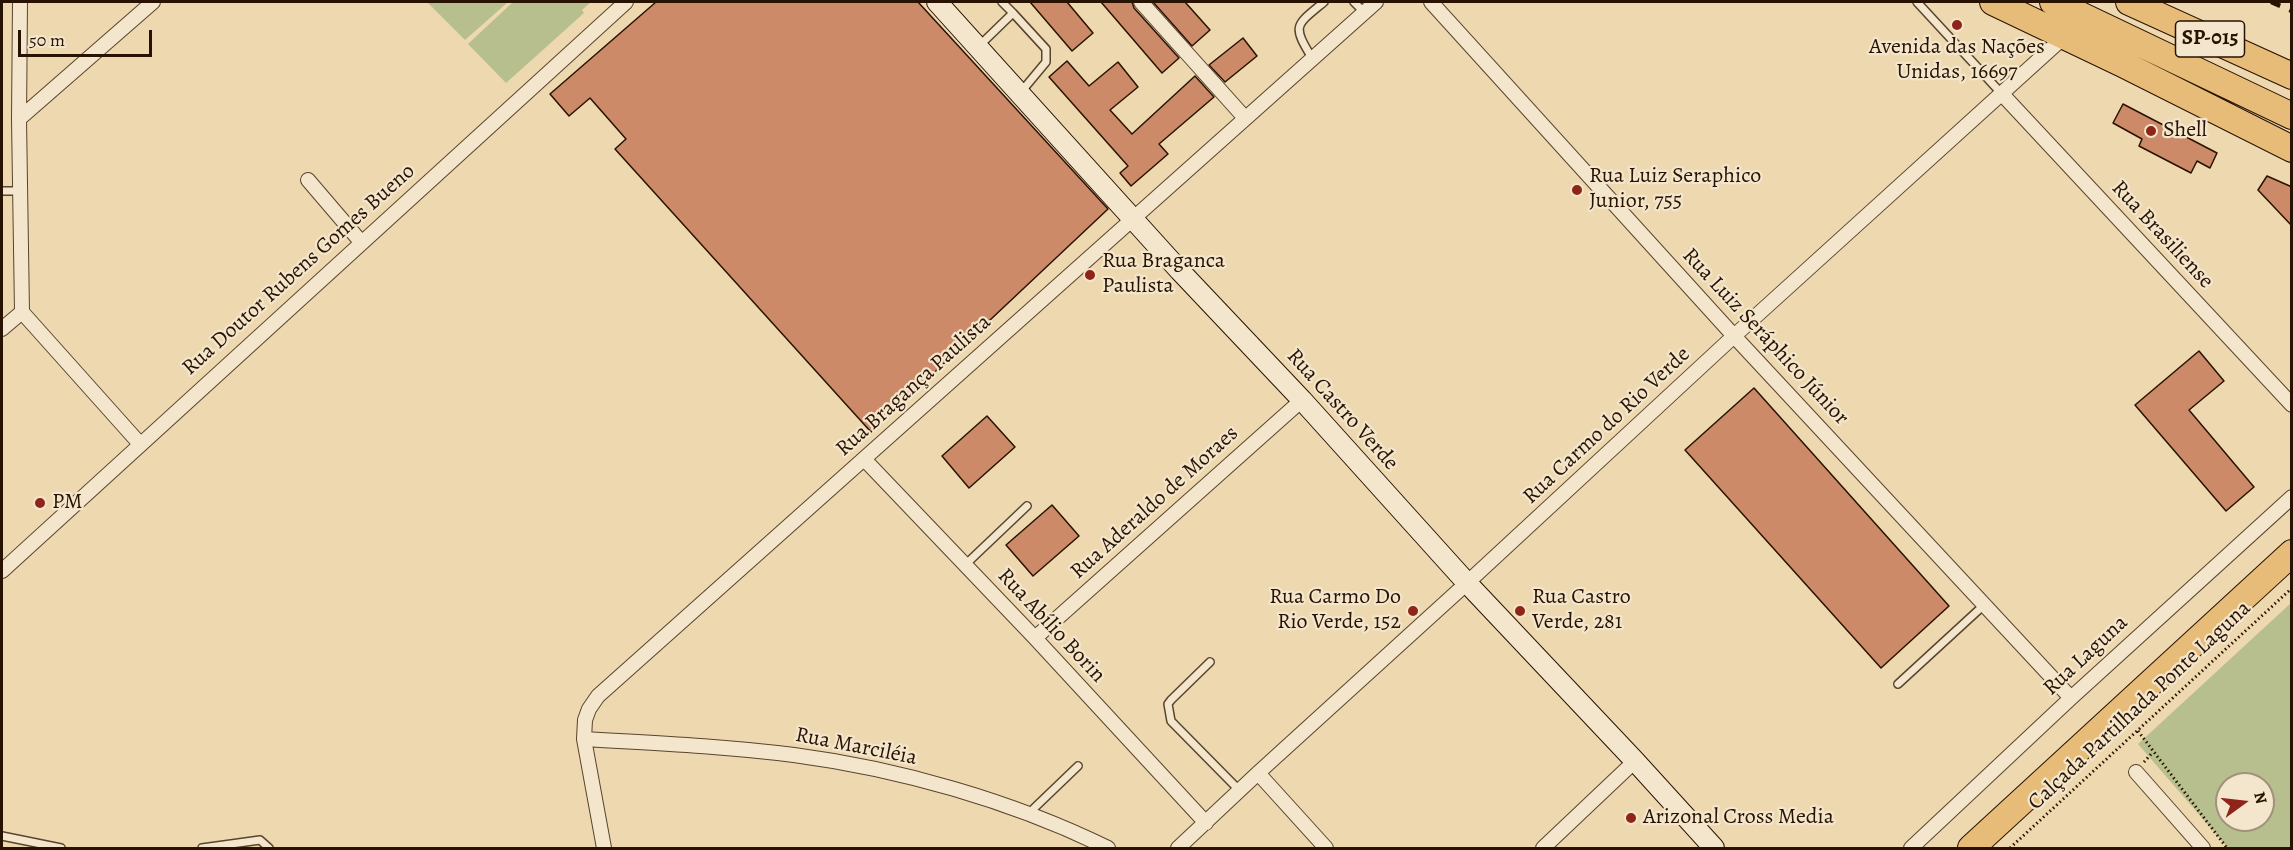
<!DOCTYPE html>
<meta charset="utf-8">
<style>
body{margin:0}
#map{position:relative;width:2293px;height:850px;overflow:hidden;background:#edd8b0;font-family:Alegreya,serif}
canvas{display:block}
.frame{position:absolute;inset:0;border:3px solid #281201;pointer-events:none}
.north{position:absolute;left:2215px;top:772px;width:60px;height:60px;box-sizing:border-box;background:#f3e6cc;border:2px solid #a2917b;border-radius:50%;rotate:75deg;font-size:16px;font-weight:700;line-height:24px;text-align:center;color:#281201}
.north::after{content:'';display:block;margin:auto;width:21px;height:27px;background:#8f2418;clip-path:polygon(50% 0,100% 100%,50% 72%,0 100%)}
.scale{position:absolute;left:18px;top:30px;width:134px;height:27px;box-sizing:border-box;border:3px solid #281201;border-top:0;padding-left:8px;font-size:18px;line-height:21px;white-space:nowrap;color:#281201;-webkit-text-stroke:4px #f3e6cc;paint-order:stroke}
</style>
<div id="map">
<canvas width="2293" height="850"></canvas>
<div class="frame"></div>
<div class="north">N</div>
<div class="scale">50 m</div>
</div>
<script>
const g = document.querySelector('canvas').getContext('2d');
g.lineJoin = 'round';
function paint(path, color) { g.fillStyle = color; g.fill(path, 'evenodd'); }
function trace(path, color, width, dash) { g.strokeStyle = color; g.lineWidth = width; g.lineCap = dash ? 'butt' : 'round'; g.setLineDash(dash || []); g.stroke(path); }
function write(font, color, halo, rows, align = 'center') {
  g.font = font + ' Alegreya,serif'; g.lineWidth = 4.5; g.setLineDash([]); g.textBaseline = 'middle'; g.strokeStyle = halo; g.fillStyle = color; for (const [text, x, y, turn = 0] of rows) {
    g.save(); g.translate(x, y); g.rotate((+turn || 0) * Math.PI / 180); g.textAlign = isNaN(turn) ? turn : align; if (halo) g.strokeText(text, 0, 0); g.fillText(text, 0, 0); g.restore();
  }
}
const green = new Path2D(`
 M427,2H508L465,40Z
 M513,2H591L582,10L584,13L506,83L468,44Z
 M2291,603V848H2228L2138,744ZM2227,784H2263V820H2227Z`);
const building = new Path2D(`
 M656,2H918L1108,209L871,432L615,149L626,139L590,98L569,116L550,94Z
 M1030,2H1067L1093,33L1072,51Z
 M1101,2H1132L1134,8L1179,58L1162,73Z
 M1153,2H1185L1210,30L1192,46Z
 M1243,38L1257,56L1225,82L1209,65Z
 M1067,61L1089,86L1118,62L1138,87L1110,110L1132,134L1195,76L1214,97L1159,144L1168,154L1131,186L1120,173L1128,166L1049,77Z
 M2123,104L2217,153L2210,168L2197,161L2191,173L2139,146L2142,139L2113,123Z
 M2267,176L2292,187V226L2258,190Z
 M2199,351L2224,381L2189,410L2254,487L2226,511L2135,405Z
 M1754,388L1949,606L1881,668L1685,450Z
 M987,416L1015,447L969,488L942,456Z
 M1052,505L1079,536L1033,576L1006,545Z`);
const path = new Path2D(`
 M2138,731L2227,848
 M2144,762L2153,752
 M2010,848L2292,588`);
const lane = new Path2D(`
 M1354,2L1364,12
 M1917,2L2002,94
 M1013,13L1046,49V62L1021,92
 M980,45L1013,13L1002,2
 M1312,58C1292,25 1295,26 1324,2
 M2,191H20
 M965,565L1027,506
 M1210,662L1171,700L1168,704L1171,721L1240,791
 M1898,684L1984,605
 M1028,814L1078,766
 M2,836L61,848
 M202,848L260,840L269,848`);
const street = new Path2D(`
 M20,2L19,119L22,312L140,444
 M1141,2L1245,118
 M1431,2L1734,336L2071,698
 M2002,94L2292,405
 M19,119L153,2
 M308,180L361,242
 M2,329L22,312
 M864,459L1035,638L1206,823
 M2,571L626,2
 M1035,638L1302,400
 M584,739C654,743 724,746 794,755C900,769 1012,801 1108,848
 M2136,772L2203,848
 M1258,773L1326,848
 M604,848L584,739L585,720L589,709L598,696L1376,2
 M1178,848L1258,773L1467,583L1734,336L2065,36
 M1543,848L1635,761
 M1911,848L2071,698L2292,497`);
const secondary = new Path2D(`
 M937,2L1180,271L1302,400L1467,583L1635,761L1714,848`);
const highway = new Path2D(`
 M1993,2L2123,64L2292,149
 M2053,2L2292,116
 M2129,2L2292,76
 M1971,848L2292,553`);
const rail = new Path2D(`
 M2271,2L2292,11`);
const markers = [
 [1957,25,6,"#8f2418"],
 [2151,131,6,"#8f2418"],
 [1577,190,6,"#8f2418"],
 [1090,275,6,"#8f2418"],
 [40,503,6,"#8f2418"],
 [1413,611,6,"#8f2418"],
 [1520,611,6,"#8f2418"],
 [1631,818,6,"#8f2418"]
];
const shields = [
 [2210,39,69]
];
const shieldNames = [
 ["SP-015",2210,39]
];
const poiNames = [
 ["Avenida das Nações",1957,48,"center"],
 ["Unidas, 16697",1957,73,"center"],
 ["Shell",2163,131],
 ["Rua Luiz Seraphico",1589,177],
 ["Junior, 755",1589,202],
 ["Rua Braganca",1102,262],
 ["Paulista",1102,287],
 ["PM",52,503],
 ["Rua Carmo Do",1401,598,"right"],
 ["Rio Verde, 152",1401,623,"right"],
 ["Rua Castro",1532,598],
 ["Verde, 281",1532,623],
 ["Arizonal Cross Media",1643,818]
];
const streetNames = [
 ["Rua Brasiliense",2162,235,47],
 ["Rua Doutor Rubens Gomes Bueno",299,270,-42],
 ["Rua Luiz Seráphico Júnior",1765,337,47],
 ["Rua Bragança Paulista",914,386,-42],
 ["Rua Castro Verde",1342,410,48],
 ["Rua Carmo do Rio Verde",1607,426,-43],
 ["Rua Aderaldo de Moraes",1155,503,-42],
 ["Rua Abílio Borin",1051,626,47],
 ["Rua Laguna",2086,656,-43],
 ["Calçada Partilhada Ponte Laguna",2140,706,-43],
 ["Rua Marciléia",856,747,11]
];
paint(green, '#b6bf8d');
paint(building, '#cc8a69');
trace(building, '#281201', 1.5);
trace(lane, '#59442d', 10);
trace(street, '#59442d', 16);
trace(secondary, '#281201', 22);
trace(highway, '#281201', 28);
trace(path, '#281201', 3, [1.5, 3]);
trace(lane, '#f3e6cc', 7);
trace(street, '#f3e6cc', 14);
trace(secondary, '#f3e6cc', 20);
trace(highway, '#e6bc78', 26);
trace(rail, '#281201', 4.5, [10, 10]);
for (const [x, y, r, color] of markers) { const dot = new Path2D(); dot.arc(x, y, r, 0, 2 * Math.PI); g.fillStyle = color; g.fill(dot); trace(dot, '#f3e6cc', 2); }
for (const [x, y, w] of shields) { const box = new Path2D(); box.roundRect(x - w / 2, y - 18, w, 36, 4.5); g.fillStyle = '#f3e6cc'; g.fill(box); trace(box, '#281201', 1.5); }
write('bold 21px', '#281201', null, shieldNames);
write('22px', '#281201', '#f3e6cc', poiNames, 'left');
write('22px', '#281201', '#f3e6cc', streetNames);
</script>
